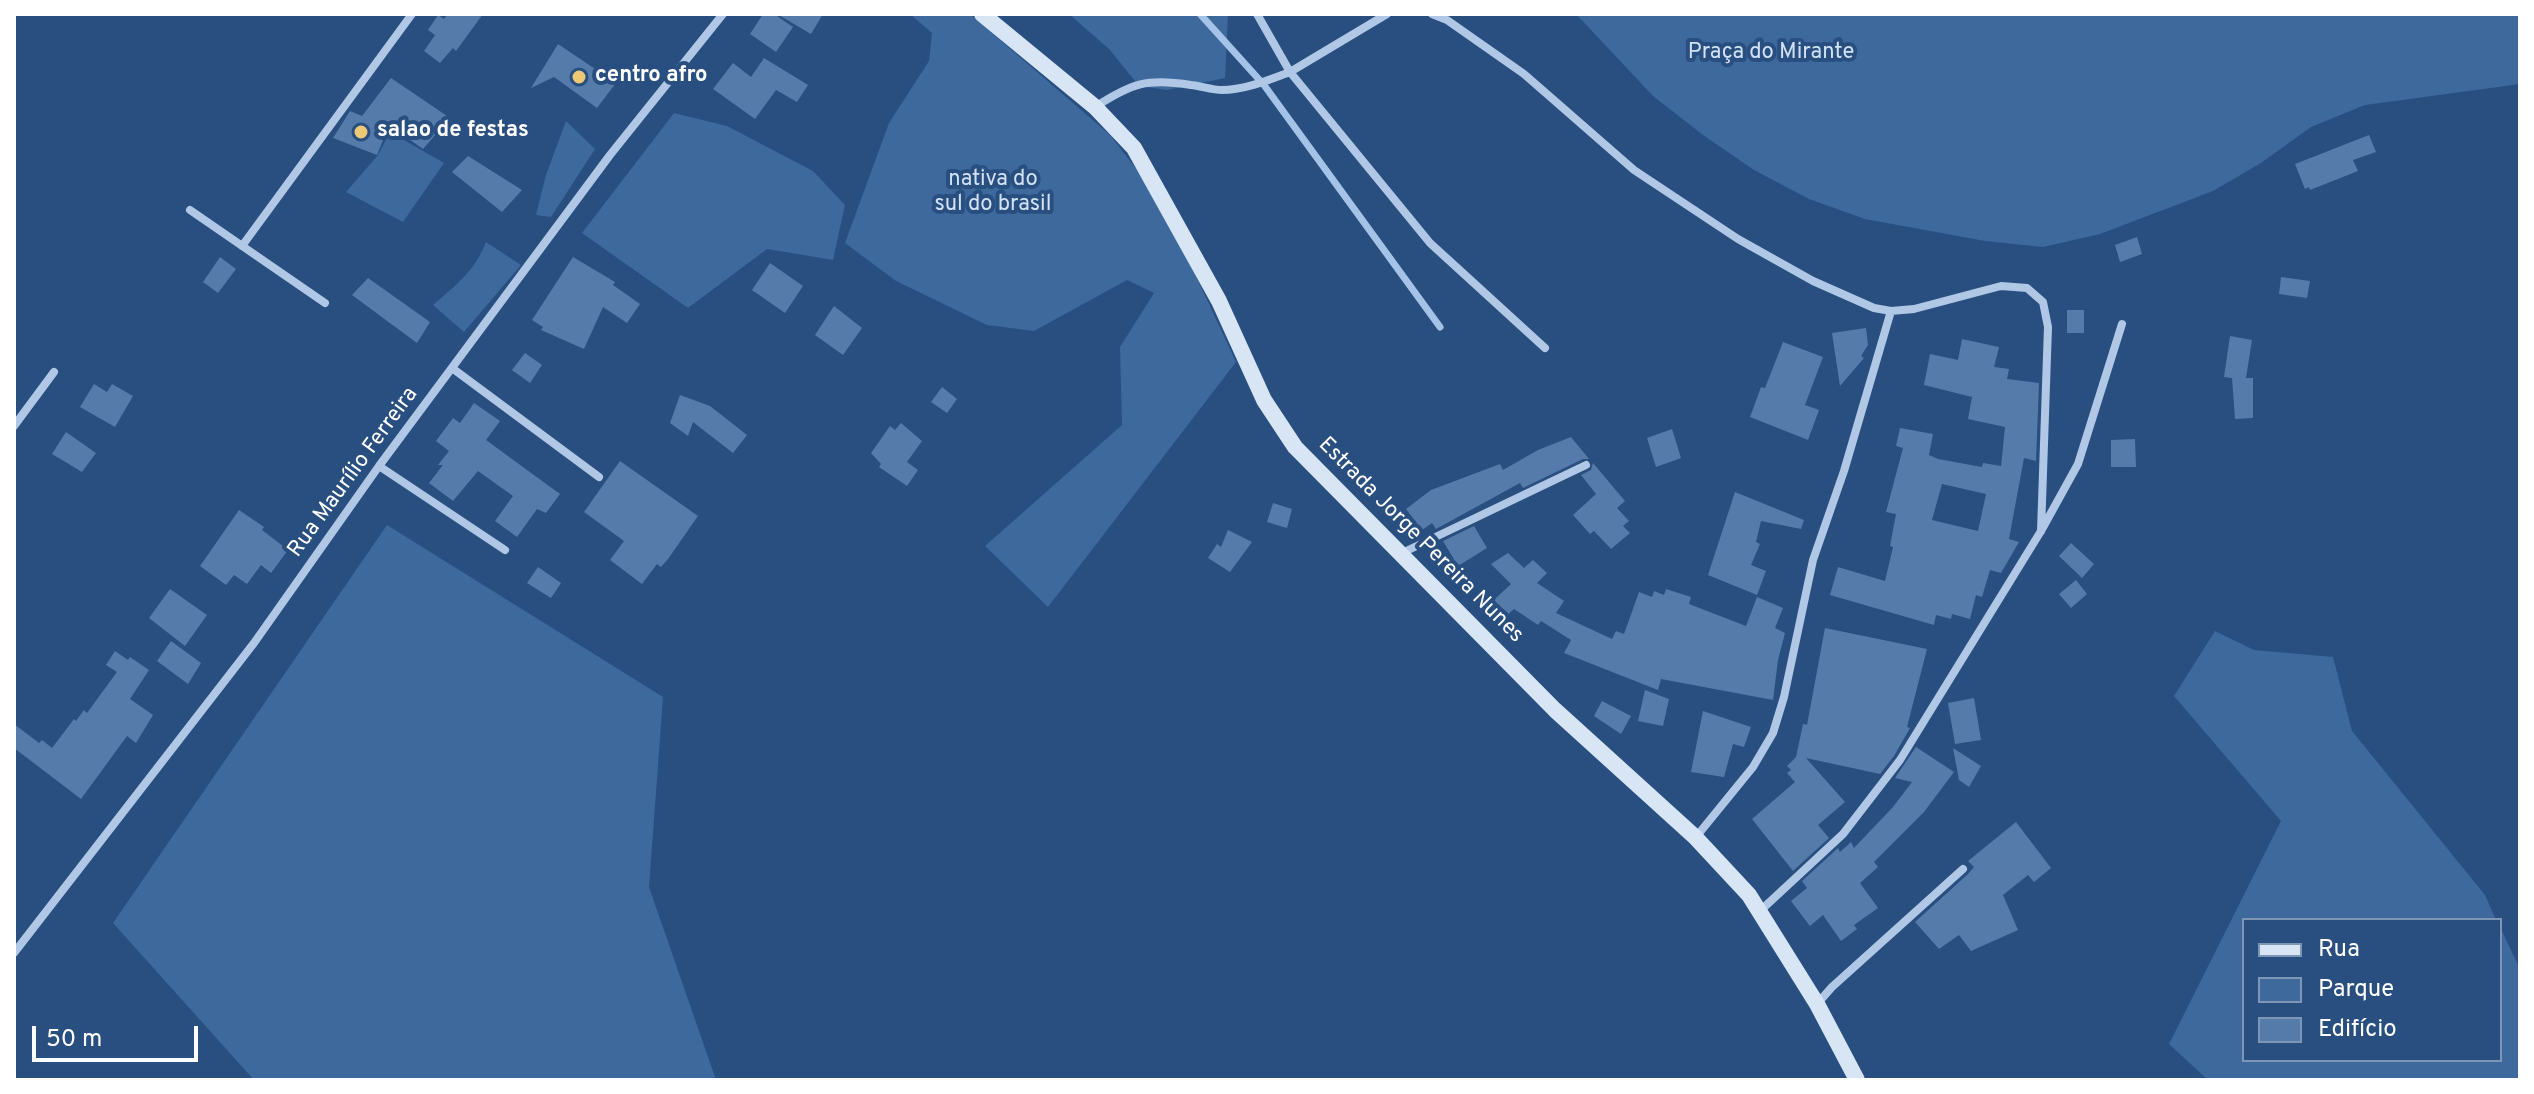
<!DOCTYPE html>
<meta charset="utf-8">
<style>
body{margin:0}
#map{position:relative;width:2534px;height:1094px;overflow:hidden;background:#284f80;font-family:Overpass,sans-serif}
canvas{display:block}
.frame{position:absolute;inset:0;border:16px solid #fff;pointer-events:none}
.legend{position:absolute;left:2242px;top:918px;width:260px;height:144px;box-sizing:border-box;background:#284f80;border:2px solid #7e95b3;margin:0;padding:10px 14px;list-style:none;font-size:24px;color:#fff}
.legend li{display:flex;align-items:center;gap:16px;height:40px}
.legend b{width:40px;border:2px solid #7e95b3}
.scale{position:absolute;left:32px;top:1026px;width:166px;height:36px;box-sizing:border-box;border:4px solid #fff;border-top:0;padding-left:10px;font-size:24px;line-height:28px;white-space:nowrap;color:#fff;-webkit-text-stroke:6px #284f80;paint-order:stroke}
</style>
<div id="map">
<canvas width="2534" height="1094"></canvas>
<div class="frame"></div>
<ul class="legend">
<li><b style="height:10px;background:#d8e5f5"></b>Rua</li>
<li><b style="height:22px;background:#3d699d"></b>Parque</li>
<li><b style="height:22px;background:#557baa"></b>Edifício</li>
</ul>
<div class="scale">50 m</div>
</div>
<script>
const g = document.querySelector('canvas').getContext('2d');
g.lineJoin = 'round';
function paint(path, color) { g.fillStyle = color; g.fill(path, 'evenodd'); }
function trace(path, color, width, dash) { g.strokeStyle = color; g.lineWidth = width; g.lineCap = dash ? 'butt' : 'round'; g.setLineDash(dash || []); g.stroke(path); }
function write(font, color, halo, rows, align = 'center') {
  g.font = font + ' Overpass,sans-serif'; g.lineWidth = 8; g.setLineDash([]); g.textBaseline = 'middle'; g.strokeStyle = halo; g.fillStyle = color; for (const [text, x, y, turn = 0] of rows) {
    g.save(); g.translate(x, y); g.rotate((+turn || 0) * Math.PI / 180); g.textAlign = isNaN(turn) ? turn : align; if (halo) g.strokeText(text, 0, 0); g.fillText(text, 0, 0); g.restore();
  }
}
const green = new Path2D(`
 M910,14H970L1110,135L1161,201L1236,362L1048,607L985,546L1122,425L1120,347L1154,293L1127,280L1034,331L987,325L896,281L845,243L889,123L929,61L932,33Z
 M1069,14H1228L1225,78L1167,90L1139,86L1109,49Z
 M1576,14H2520V84L2365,105L2311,127L2261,163L2213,191L2100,234L2043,247L1985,241L1865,219L1809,199L1754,170L1703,135L1653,96Z
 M674,113L727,126L813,171L845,205L833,260L767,249L688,308L582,233Z
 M566,121L595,149L551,217L536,215L546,175Z
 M390,132L444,163L403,222L346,192L378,155Z
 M486,242L521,265L464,332L433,305C457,284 474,272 486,242Z
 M387,525L663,697L649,887L716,1080H254L113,923Z
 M2215,631L2254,650L2333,657L2352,731L2485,895L2496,920H2244V1060H2500V927L2520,969V1080H2208L2169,1044L2281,821L2174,696Z`);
const stream = new Path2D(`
 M1200,14L1264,85L1440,327`);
const building = new Path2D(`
 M448,14H483L456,51L453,48L440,63L424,51L435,35L428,30L438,15L444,19Z
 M763,14H774L793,27L776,52L750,34Z
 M777,14H823L811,34Z
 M558,44L616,83L597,108L554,77L531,88Z
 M764,58L808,85L797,102L776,90L755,119L713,89L733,63L751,77Z
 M391,78L450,118L423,149L389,125L377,155L333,138L350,111L362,116Z
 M2369,135L2376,152L2353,160L2358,171L2310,190L2309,187L2305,189L2295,164Z
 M468,156L522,190L502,212L452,172Z
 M2137,237L2142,254L2120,262L2115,245Z
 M220,257L236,269L218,293L203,282Z
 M573,257L615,282L613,285L640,304L627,323L603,307L584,349L541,330L543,327L532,320Z
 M770,263L803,286L785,313L752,290Z
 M2281,277L2310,281L2307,298L2279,294Z
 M368,278L430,322L417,343L352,295Z
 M834,306L862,328L843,355L815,335Z
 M2067,310H2084V333H2067Z
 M1866,328L1868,345L1861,356L1864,358L1840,386L1832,333Z
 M2230,336L2252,340L2246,378H2253V418L2235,419L2232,378L2224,377Z
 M1962,339L1999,347L1994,367L2009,369L2007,379L2039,383L2036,461L2024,458L2009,539L2019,542L2001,573L1990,570L1982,597L1976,595L1970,619L1952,614L1951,619L1936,615L1934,625L1830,595L1838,567L1885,581L1893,547L1890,546L1896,514L1886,512L1903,448L1896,446L1900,428L1933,434L1929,455L1938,459L1982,467L1983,463L2001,466L2005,427L1968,419L1972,397L1924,385L1930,354L1958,360ZM1942,484L1986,494L1978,531L1932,520Z
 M1783,342L1823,357L1805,405L1819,410L1808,440L1750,417L1761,387L1765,388Z
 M525,353L542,365L530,383L512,370Z
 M94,384L107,392L112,384L133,396L115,427L80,407Z
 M942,387L957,399L947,413L931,402Z
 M680,395L710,406L747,435L733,453L693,422L688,436L670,423Z
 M474,403L500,421L486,440L560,494L546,513L537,509L517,537L495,521L513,496L478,471L453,501L429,483L443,465H438L449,451L436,441L453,418L460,423Z
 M901,423L922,441L907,462L918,470L907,486L879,467L881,464L871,453L890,426L895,430Z
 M1672,429L1681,458L1656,467L1647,438Z
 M66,432L96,453L82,472L52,454Z
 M1571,437L1589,459H1583L1523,488L1520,483L1436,529L1432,523L1422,530L1406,509L1431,490L1500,464L1503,470L1538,450Z
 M2135,439L2136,467H2111V440Z
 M620,461L698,516L668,559L661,567L657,564L642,584L610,560L624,541L584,512Z
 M1593,463L1625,501L1617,508L1629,521L1623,526L1630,533L1611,549L1594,531L1590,534L1573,515L1596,494L1581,475L1591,470Z
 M1735,492L1804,520L1801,529L1761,521L1756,542L1760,544L1751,565L1766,571L1757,595L1708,575Z
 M1273,503L1292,509L1287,528L1267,522Z
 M239,510L264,527L262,530L288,550L271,573L261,565L247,584L234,575L226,585L200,566Z
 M1474,526L1487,548L1458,566L1443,541Z
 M1228,530L1252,542L1230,572L1208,558L1217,544L1221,547Z
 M2071,543L2094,564L2082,578L2059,556Z
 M1508,553L1524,568L1533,560L1547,573L1537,583L1564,601L1556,613L1612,639L1616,631L1624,634L1639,592L1652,597L1654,591L1664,595L1666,589L1691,597L1689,604L1746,626L1757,597L1783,608L1775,628L1785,633L1778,660L1773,700L1661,679L1658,690L1564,653L1571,640L1541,621L1538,625L1514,609L1498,623L1484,609L1511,584L1491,564Z
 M538,567L561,583L551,598L527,583Z
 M2076,580L2087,594L2071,608L2059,594Z
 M170,589L207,615L185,646L149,618Z
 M1825,628L1927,649L1907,727L1910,728L1894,756L1880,774L1806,758L1845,802L1818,825L1829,838L1793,871L1752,819L1795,782L1787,773L1791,770L1787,766L1796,757L1803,724L1807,725Z
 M171,641L201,663L188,684L157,661Z
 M115,651L128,660L130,657L149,670L130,699L153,715L136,743L127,736L81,799L14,748V724L39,743L42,740L52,748L74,719L76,721L84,710L87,713L117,672L106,665Z
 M1645,690L1669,699L1663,726L1638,721Z
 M1974,698L1981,740L1955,744L1948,703Z
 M1602,701L1631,716L1621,734L1594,716Z
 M1703,711L1751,727L1744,747L1733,744L1724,777L1691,772Z
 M1916,747L1954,772L1924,812L1874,862L1878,867L1860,883L1878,908L1854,925L1857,929L1841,941L1823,915L1810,926L1791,901L1807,888L1802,881L1838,848L1840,852L1851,842L1854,848L1893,807L1912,782L1895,778Z
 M1953,748L1981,766L1969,787L1959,780Z
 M2016,822L2051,868L2034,882L2028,875L2003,895L2018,930L1971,951L1959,935L1939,949L1915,922L1968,874L1974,867L1968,861Z`);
const street = new Path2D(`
 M1257,14L1290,72L1387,14
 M1432,14L1447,20L1524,74L1634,170L1738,239L1813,281L1874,308L1891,311
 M1095,107C1132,83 1147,78 1191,85C1201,86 1212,90 1222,90C1245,90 1268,80 1290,72L1430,243L1545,348
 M190,210L325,303
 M242,246L412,14
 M452,368L599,477
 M14,426L54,372
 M379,466L505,550
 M1402,553L1586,465
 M1696,837L1753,767L1773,733L1784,697L1813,560L1844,471L1891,311L1914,309L2001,286L2027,288L2043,302L2048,327L2041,531
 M1760,911L1843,834L1900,760L2041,531L2078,464L2122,324
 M14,953L254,643L379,466L610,155L723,14
 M1817,1004L1832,987L1963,869`);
const secondary = new Path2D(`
 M982,14L1095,107L1134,148L1219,301L1264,400L1295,447L1555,710L1695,837L1749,895L1817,1004L1857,1080`);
const markers = [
 [579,77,8,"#edc976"],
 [361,132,8,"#edc976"]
];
const parkNames = [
 ["Praça do Mirante",1771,54],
 ["nativa do",993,181],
 ["sul do brasil",993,206]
];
const poiNames = [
 ["centro afro",595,77],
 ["salao de festas",377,132]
];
const streetNames = [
 ["Rua Maurílio Ferreira",354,473,-54],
 ["Estrada Jorge Pereira Nunes",1420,541,45]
];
paint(green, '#3d699d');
trace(stream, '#a4c3e6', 7);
paint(building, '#557baa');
trace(street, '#b0c8e5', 8);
trace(secondary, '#d8e5f5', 16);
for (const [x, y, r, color] of markers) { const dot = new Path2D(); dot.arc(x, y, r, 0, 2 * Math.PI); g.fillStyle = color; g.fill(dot); trace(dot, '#284f80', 3); }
write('22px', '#d2e2f4', '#284f80', parkNames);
write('bold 22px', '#fff', '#284f80', poiNames, 'left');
write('22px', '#fff', '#284f80', streetNames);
</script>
